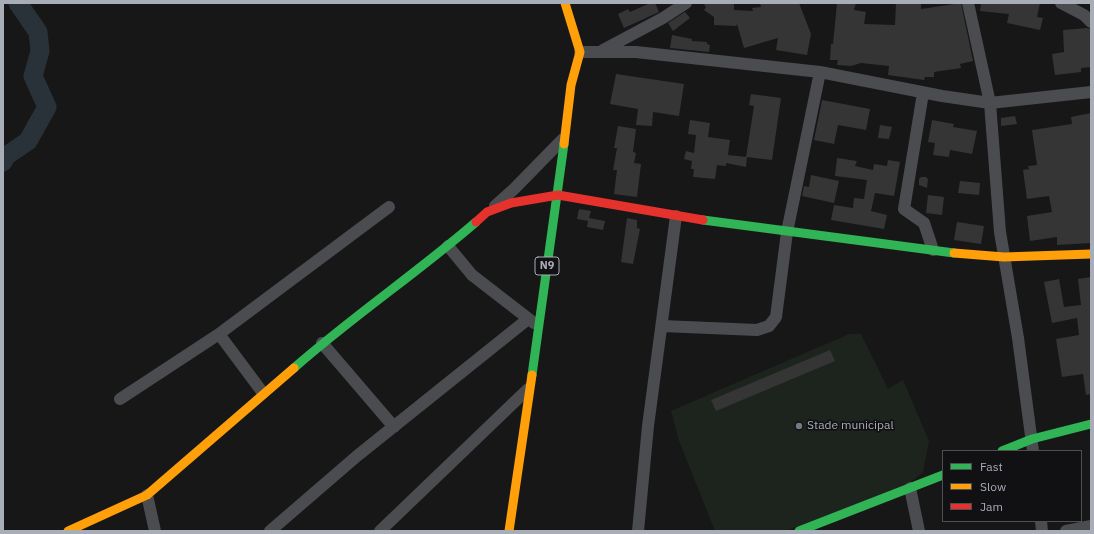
<!DOCTYPE html>
<style>
body{margin:0}
#map{position:relative;width:1094px;height:534px;overflow:hidden;background:#171717;font-family:"IBM Plex Sans",sans-serif}
canvas{display:block}
.frame{position:absolute;inset:0;border:4px solid #a8adb8;pointer-events:none}
.legend{position:absolute;left:942px;top:450px;width:140px;height:72px;box-sizing:border-box;background:#111113;border:1px solid #4d4f55;margin:0;padding:5px 7px;list-style:none;font-size:12px;color:#a8adb8}
.legend li{display:flex;align-items:center;gap:8px;height:20px}
.legend b{width:20px;border:1px solid #4d4f55}
</style>
<div id="map">
<canvas width="1094" height="534"></canvas>
<div class="frame"></div>
<ul class="legend">
<li><b style="height:5px;background:#30b455"></b>Fast</li>
<li><b style="height:5px;background:#ff9f0a"></b>Slow</li>
<li><b style="height:5px;background:#e5322d"></b>Jam</li>
</ul>
</div>
<script>
const g = document.querySelector('canvas').getContext('2d');
g.lineJoin = 'round';
function paint(path, color) { g.fillStyle = color; g.fill(path, 'evenodd'); }
function trace(path, color, width, dash) { g.strokeStyle = color; g.lineWidth = width; g.lineCap = dash ? 'butt' : 'round'; g.setLineDash(dash || []); g.stroke(path); }
function write(font, color, halo, rows, align = 'center') {
  g.font = font + ' "IBM Plex Sans",sans-serif'; g.lineWidth = 3.5; g.setLineDash([]); g.textBaseline = 'middle'; g.strokeStyle = halo; g.fillStyle = color; for (const [text, x, y, turn = 0] of rows) {
    g.save(); g.translate(x, y); g.rotate((+turn || 0) * Math.PI / 180); g.textAlign = isNaN(turn) ? turn : align; if (halo) g.strokeText(text, 0, 0); g.fillText(text, 0, 0); g.restore();
  }
}
const green = new Path2D(`
 M849,334H861L888,389L903,380L929,441L923,472L906,486L785,531H715L679,441L671,411Z`);
const river = new Path2D(`
 M3,162L6,156L28,141L47,107L33,76L40,51L38,32L18,3`);
const building = new Path2D(`
 M650,3H655L659,12L624,28L618,14L628,9L630,12Z
 M703,3H734V10L753,11L752,8L761,7L760,3H799L811,34L807,55L776,50L778,38L744,48L737,24L736,26L714,25V17L704,10L706,7Z
 M837,3H856L854,10L866,12L864,24L895,25L896,3H921V9L961,3L973,61L960,64L961,68L934,72V77H925L924,80L888,75L889,66L861,63L851,66L837,65L838,60H830L831,44H833Z
 M981,3H1040L1037,17L1043,18L1040,30L1007,23L1009,14L980,11Z
 M685,12L690,18L673,31L668,23Z
 M1087,28L1091,29V67L1081,68V72L1055,75L1052,54L1064,52L1063,30Z
 M672,35L692,39V41L707,42V44L710,45L709,52L670,48Z
 M616,74L684,84L679,116L653,112L652,126L636,125L638,109L610,104Z
 M751,94L781,98L772,160L746,157L754,106L749,105Z
 M822,100L870,109L866,130L838,125L834,144L814,140Z
 M1091,113V243L1057,245V237L1030,241L1027,216L1052,212L1049,196L1027,199L1023,170L1029,169L1028,166L1037,165L1032,130L1072,124L1071,117Z
 M1015,116L1017,124L1001,126V118Z
 M690,120L710,123L708,137L730,140L728,155L747,157L746,167L726,163V166L717,165L715,179L693,177L694,169H691L692,161L684,159L686,151L694,153L696,135L688,134Z
 M932,120L954,124L953,127L977,131L972,154L950,150L949,157L933,155L935,143L928,142Z
 M880,125L892,127L889,139L878,138Z
 M618,126L636,129L633,152L636,153L634,163L641,164L637,197L614,194L617,170H613L617,148H614Z
 M837,158L857,161L855,166L873,170L874,164L887,166L888,160L900,162L894,196L875,193L871,211L887,215L884,229L831,220L834,205L853,208L854,198L864,199L867,180L835,176Z
 M811,175L839,181L834,203L802,196L804,186L809,187Z
 M921,177H926L928,179L927,188L919,185V179Z
 M960,181L980,183L979,195L958,193Z
 M928,195L944,197L942,215L926,213Z
 M579,209L591,211L589,218L605,221L603,230L587,227L588,221L577,219Z
 M627,218L637,220V228L640,229L633,264L621,262Z
 M957,222L984,226L981,244L954,240Z
 M1091,277V394L1086,395L1083,374L1062,377L1056,339L1079,335L1077,318L1052,323L1044,282L1059,279L1064,307L1081,305L1078,279Z
 M830,350L835,361L716,411L711,400Z`);
const street = new Path2D(`
 M968,3L990,103L1000,232L1018,338L1033,451
 M1061,3L1084,15L1091,22
 M603,50L663,18L686,3
 M580,52H636L820,72L942,96L990,103L1091,92
 M923,93L904,209L924,223L933,250
 M495,206L514,189L563,139
 M448,246L472,275L534,323
 M662,326L757,330L769,326L776,317L787,232L820,72
 M219,334L263,393
 M322,343L394,427
 M120,399L219,334L389,207
 M910,488L919,531
 M147,495L155,531
 M1041,521L1042,531
 M270,531L357,456L528,319
 M380,531L528,389
 M638,531L648,426L676,216
 M1066,531L1091,526`);
const fast = new Path2D(`
 M703,220L954,253
 M294,368C353,316 417,273 476,222
 M532,375L564,144
 M1002,451L1032,439L1091,424
 M799,531L943,475`);
const slow = new Path2D(`
 M564,144L571,85L580,52L565,3
 M954,253L1004,257L1091,254
 M68,531L147,495L294,368
 M509,531L532,375`);
const jam = new Path2D(`
 M476,222L487,212L511,203L558,195L703,220`);
const markers = [
 [799,426,4,"#757880"]
];
const shields = [
 [547,266,24]
];
const shieldNames = [
 ["N9",547,266]
];
const poiNames = [
 ["Stade municipal",807,426]
];
paint(green, '#1d241e');
trace(river, '#2a3239', 19);
paint(building, '#353536');
trace(street, '#4b4c50', 12);
trace(fast, '#30b455', 9);
trace(slow, '#ff9f0a', 9);
trace(jam, '#e5322d', 9);
for (const [x, y, r, color] of markers) { const dot = new Path2D(); dot.arc(x, y, r, 0, 2 * Math.PI); g.fillStyle = color; g.fill(dot); trace(dot, '#111113', 1.5); }
for (const [x, y, w] of shields) { const box = new Path2D(); box.roundRect(x - w / 2, y - 9, w, 18, 3); g.fillStyle = '#111113'; g.fill(box); trace(box, '#a8adb8', 1); }
write('bold 11px', '#a8adb8', null, shieldNames);
write('12px', '#a8adb8', '#111113', poiNames, 'left');
</script>
